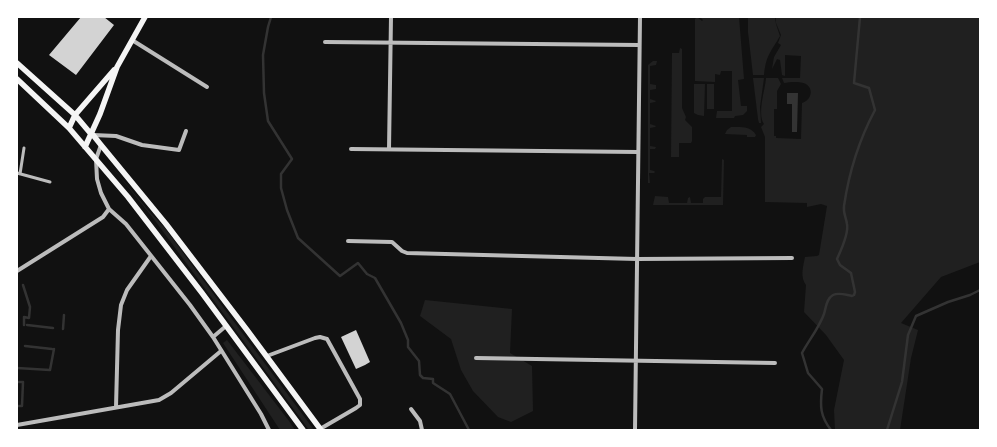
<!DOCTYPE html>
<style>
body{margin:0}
#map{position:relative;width:997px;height:447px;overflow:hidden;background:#111;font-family:Raleway,sans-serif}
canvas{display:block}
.frame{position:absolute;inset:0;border:18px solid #fff;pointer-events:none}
</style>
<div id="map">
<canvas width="997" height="447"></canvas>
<div class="frame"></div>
</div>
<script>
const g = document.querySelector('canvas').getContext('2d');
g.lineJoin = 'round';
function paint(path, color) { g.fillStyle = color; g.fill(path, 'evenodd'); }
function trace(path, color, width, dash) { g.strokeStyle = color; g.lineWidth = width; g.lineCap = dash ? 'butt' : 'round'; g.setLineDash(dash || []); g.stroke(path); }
const green = new Path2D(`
 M697,17L702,21L703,20L700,17H739L744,79L738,80L741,106H747V111L743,115L735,116L734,118H716L717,111H732V71H721L720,75L715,74V82L695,81V19Z
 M748,17H775L776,24L780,36C771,52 766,55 764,75H753L748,32Z
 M776,17H980V262L941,277L901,323L918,330L911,358L900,430H835L834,410L844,360L826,335L804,312L806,285C800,277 803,267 805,257L817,256L819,255L827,206L821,204L807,207V203L765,202V137L761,127L764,124C757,113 765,91 766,78H778L781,84L777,91V109H774V136H776V138L801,139L802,103C810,101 815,90 806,84C800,81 790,82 784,83L782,78H800L801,56L785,55V76L782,75L780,60L777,59L772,69L774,57L781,45L778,43L781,35L776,23Z
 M680,48L682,49V108L686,117L685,120L692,127V141L691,143H679V157H671L672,53H679Z
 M653,61H657L656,65L650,66V84L656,85V89L650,90V99L656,101L655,102L650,103V124L656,126L655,127L650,128V146L656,147L655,149H650V170L654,171L655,172L654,173H649L650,183H648V65Z
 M753,78H764L760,107L761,123H759L758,119Z
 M694,84H705L704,116L698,115L694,113Z
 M707,84H714V109H707Z
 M731,127C741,127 751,126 756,135L755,137H747V135L725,134L727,130Z
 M103,156L147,209L164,227L314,430H309L153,218Z
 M722,159L724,160L723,205H653L655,196L668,197L669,203H687L688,198L690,197L691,203H703V199L705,197H721Z
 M425,300L512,309L510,353L532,366L533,411L511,422L498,417L473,391L461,370L451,339L420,316Z
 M227,340L289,421L295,430H280L223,343Z`);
const water = new Path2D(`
 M787,93H798L797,132H792V104H787Z`);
const stream = new Path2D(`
 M271,17L268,27L263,55L264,93L268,121L292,159L281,174V188L287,210L298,238L340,276L358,263L367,274L375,278L401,323L408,340V347L419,361L420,375L423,378L433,379V383L450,394L469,430
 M23,285L30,307L29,318L24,317V325
 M27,325L53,328
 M63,329L64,315
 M25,346L52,349
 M17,368L50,370L54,349
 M17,382H23L22,406H17
 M831,430C820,416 820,406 822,389L808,373L802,353C809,340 819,328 824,314C826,308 826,299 833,295C839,292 846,295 852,296L854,295L855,292L851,273L840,265L837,259C841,250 849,234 847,224C846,217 843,213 844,206C849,172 859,140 875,110L869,88L854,83L860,17
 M887,430L902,382L908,335L916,316L948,302L970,295L980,290`);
const building = new Path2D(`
 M81,17H104L114,25L76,75L49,55Z
 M356,330L370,362L365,365L356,369L341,337Z`);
const pedestrian = new Path2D(`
 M17,173L50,182
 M20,174L24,148`);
const minor = new Path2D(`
 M132,40L207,87
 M325,42L639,45
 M93,135L116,136L142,145L179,150L186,131
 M101,145L96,159L97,179L101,193L109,209L126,224L190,305L213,337L261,414L269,430
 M351,149L638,152
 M389,149L391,17
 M348,241L392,242L402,251L407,253L637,259L792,258
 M17,271L103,217L109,209
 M213,337L226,326
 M267,356L315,338L320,337L327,339L360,399V405L356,408L320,429
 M476,358L775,363
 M116,407L118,330L121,305L127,290L151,256
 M411,409L420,421L422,430
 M17,425L159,400L171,393L221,351
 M635,430L640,17`);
const secondary = new Path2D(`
 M17,63L75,115L91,134L93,135L101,145L166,224L247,330L321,430
 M17,79L69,128L128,197L202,293L303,430
 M69,128L75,115L114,70
 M85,147L100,114L117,67L145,17`);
paint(green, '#202020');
paint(water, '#333');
trace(stream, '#333', 2.5);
paint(building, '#d3d3d3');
trace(pedestrian, '#bcbcbc', 3);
trace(minor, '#bcbcbc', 4);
trace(secondary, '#f5f5f5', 5.5);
</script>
